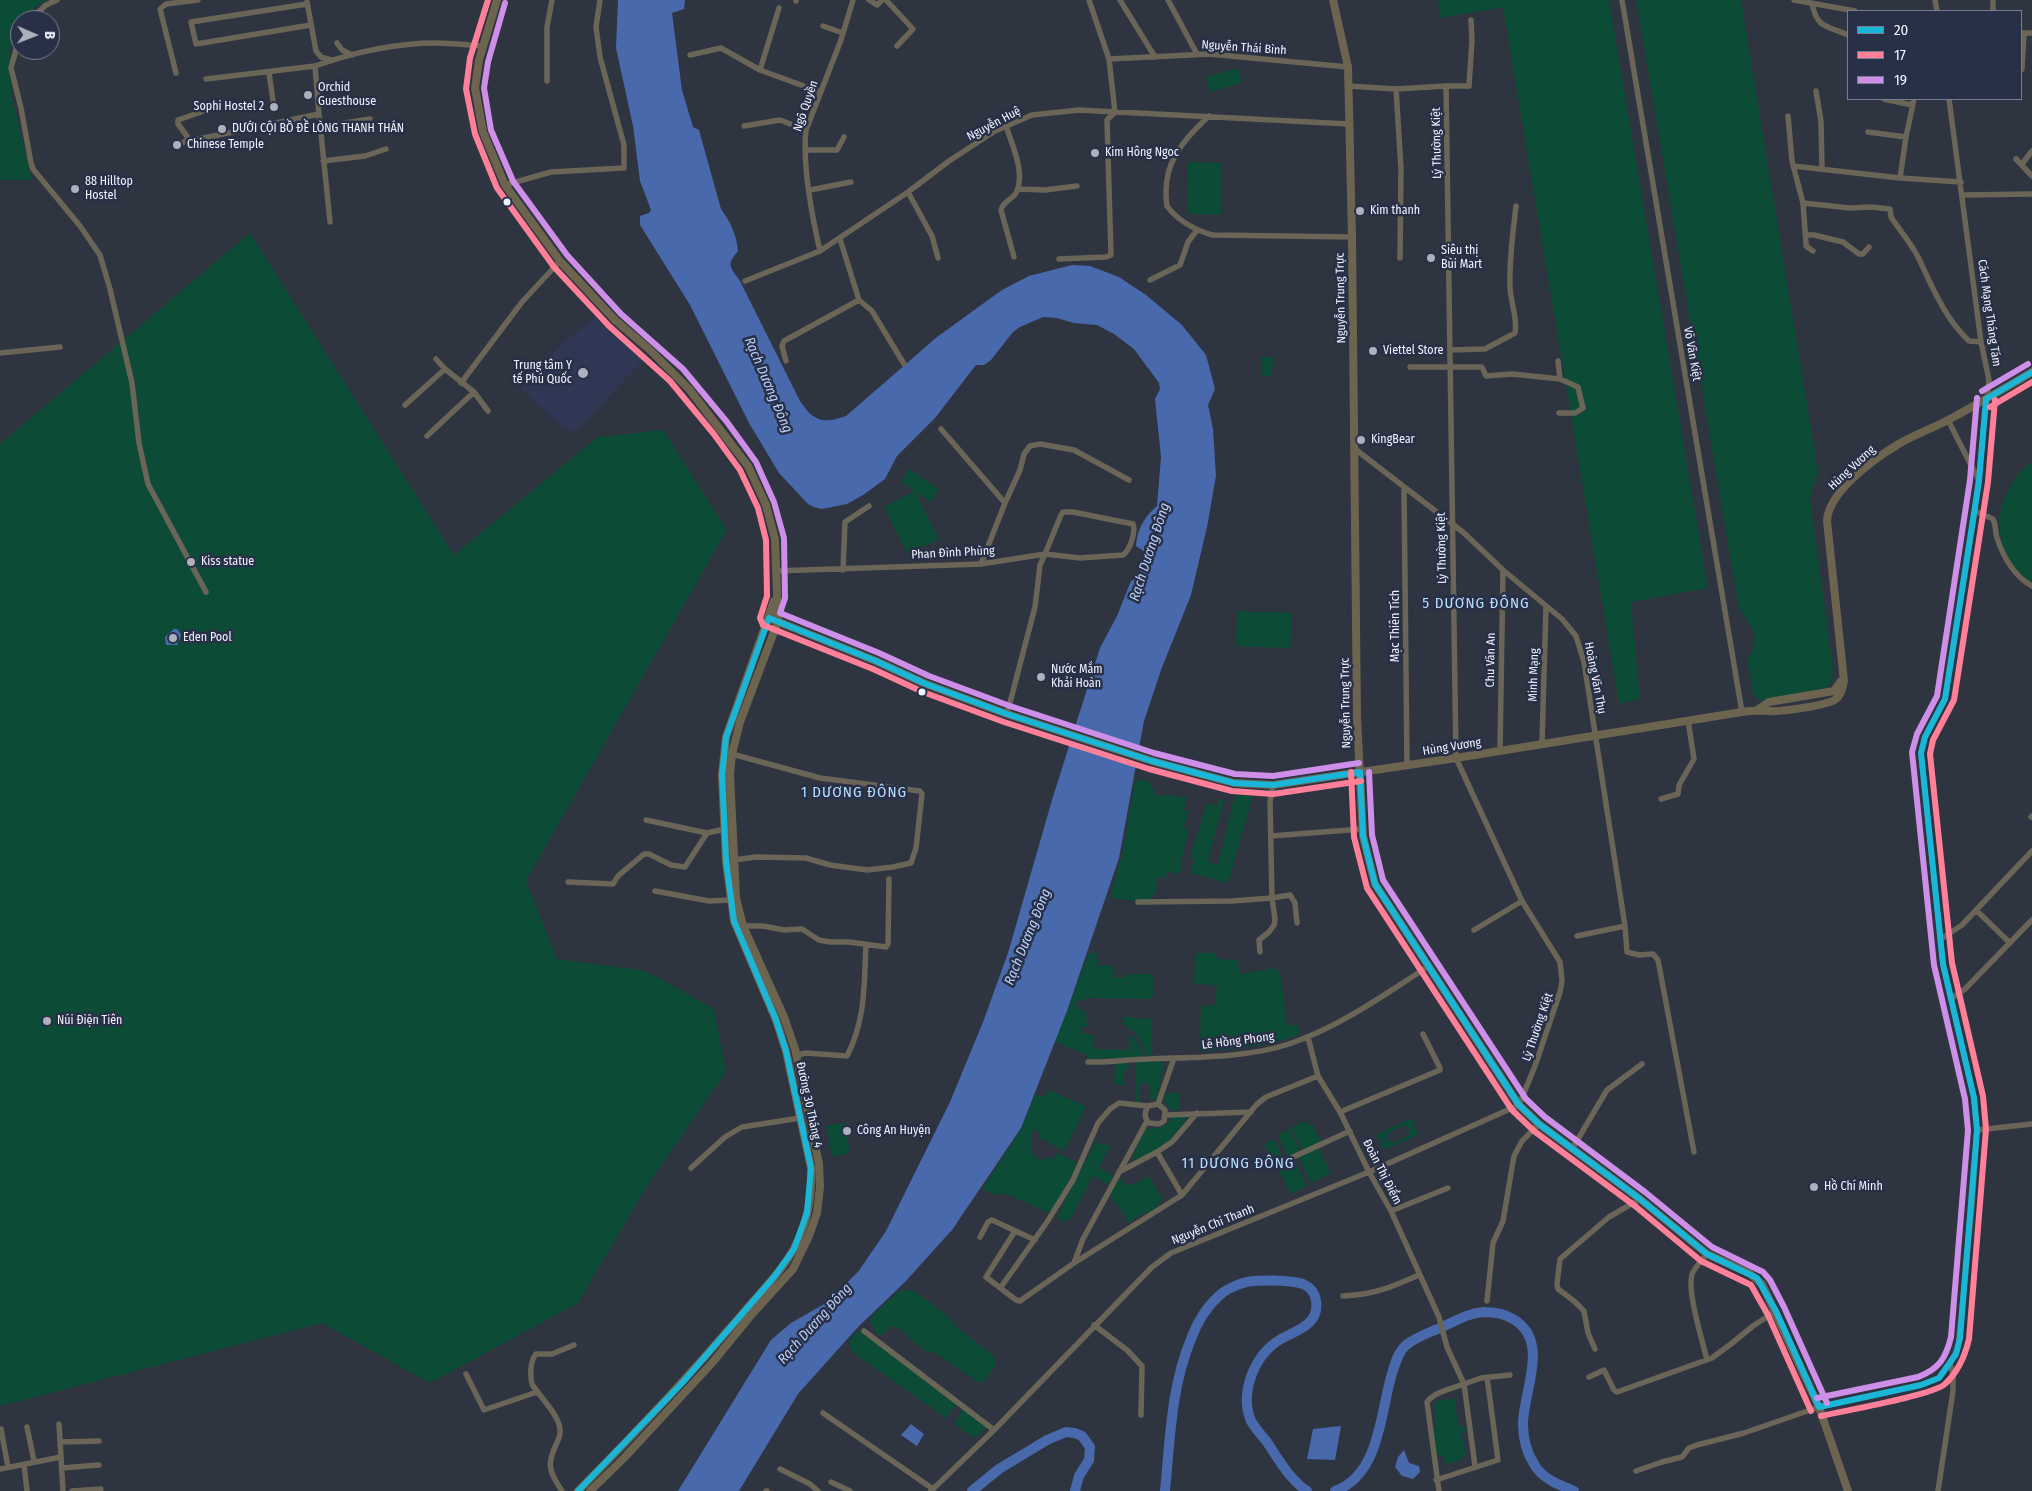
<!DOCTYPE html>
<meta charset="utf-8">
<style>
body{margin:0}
#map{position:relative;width:2032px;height:1491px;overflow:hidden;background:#2f3441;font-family:"Fira Sans Condensed",sans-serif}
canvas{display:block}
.legend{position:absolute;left:1847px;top:10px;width:175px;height:90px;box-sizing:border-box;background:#283048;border:1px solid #787e91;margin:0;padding:6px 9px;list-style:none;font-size:15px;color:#f1f4fe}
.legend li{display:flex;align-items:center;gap:10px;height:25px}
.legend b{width:25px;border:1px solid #787e91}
.north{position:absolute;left:10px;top:10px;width:50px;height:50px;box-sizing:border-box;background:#283048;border:1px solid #787e91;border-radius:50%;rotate:91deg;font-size:14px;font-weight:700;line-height:20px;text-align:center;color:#f1f4fe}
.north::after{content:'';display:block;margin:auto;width:18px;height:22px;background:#adb1bc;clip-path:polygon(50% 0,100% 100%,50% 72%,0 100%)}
</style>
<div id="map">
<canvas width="2032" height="1491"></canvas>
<ul class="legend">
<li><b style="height:6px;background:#1ab6d8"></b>20</li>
<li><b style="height:6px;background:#ff8098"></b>17</li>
<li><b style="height:6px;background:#ce8fe9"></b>19</li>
</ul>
<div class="north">B</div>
</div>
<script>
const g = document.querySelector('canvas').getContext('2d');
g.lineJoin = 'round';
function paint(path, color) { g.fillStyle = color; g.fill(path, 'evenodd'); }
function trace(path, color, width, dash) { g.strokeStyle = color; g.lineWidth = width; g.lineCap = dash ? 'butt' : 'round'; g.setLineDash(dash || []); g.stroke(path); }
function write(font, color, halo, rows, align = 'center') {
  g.font = font + ' "Fira Sans Condensed",sans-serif'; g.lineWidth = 5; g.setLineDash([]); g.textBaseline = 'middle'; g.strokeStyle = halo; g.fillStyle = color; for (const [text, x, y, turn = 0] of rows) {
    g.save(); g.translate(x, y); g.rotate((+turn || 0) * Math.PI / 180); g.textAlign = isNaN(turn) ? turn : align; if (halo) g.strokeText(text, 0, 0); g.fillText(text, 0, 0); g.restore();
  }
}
const built = new Path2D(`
 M597,316L645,358L576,432L560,426L520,388L564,342Z`);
const green = new Path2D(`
 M0,0H47L34,8L27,20H20V32L10,49L12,97L32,180H0Z
 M1438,0H1609L1708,588L1631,602L1640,700L1619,703L1503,7L1440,18Z
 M1636,0H1741L1818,471L1810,499L1833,667L1832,681L1826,688L1765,701L1756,698L1753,693L1747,661C1761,637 1754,630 1739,609Z
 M1238,68L1242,83L1210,92L1206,77Z
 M1188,162L1222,163L1221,215L1187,214Z
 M250,233L454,555L598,437L663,430L727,530L526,881L557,959L646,971L714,1009L726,1072L649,1183L578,1303L430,1383L322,1323L0,1406V444Z
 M1262,357H1273L1272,376H1262Z
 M2032,461V583C1987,550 1991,495 2032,461Z
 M909,469L939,489L931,502L915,492L939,539L908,554L884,507L915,491L901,481Z
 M1237,611L1292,613L1290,648L1236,646Z
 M1142,779C1151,782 1153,785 1154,794L1163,796L1167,794L1187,798L1184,810L1189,812L1184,828L1189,829L1180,865L1182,867L1180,874L1168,872L1165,878L1157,877L1156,895H1152L1151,900L1137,901L1113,899L1111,895L1123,851L1135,782Z
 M1242,793L1250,795L1252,799L1228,883L1191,873L1194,859L1190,858L1207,803L1217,806L1220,798L1224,800L1208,861L1216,865L1218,864L1234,798Z
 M1089,953H1097L1098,966L1110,965L1113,967L1114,978H1124L1125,974H1150L1154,977L1153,997L1149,999L1087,998L1086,1000L1075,1001V1006H1080V1010L1086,1011L1087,1027H1081V1033L1093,1035V1049L1129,1050L1130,1036H1133L1145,1055L1144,1057L1089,1059L1086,1055L1055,1042Z
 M1197,953H1216L1217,959L1238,960L1239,972L1241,974L1275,968L1281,975L1287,1026L1297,1024L1300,1031L1298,1035C1268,1047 1235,1048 1202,1052L1200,1050L1201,1006L1215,1005L1217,987L1213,985L1194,984L1195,955Z
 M1122,1017L1152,1019V1057L1149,1058L1136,1033L1124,1025Z
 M1136,1061H1160L1164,1064L1156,1100H1150V1084L1139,1083V1102L1135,1103Z
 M1115,1063H1128V1065L1130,1066V1070H1123V1082H1125V1085L1114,1084Z
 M1049,1090L1085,1106L1086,1108L1064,1151L1038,1137L1040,1134L1035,1129L1030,1134L1033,1139L1031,1141L1032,1154L1041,1161L1048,1157L1053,1159L1057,1153L1076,1162L1077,1165L1052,1211L1048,1213L1007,1194L997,1195L983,1190V1188L1022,1128L1035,1094L1044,1097Z
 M1166,1093H1180V1111L1170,1109L1164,1101Z
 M1188,1116C1181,1132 1149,1162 1131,1159L1145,1130C1159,1125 1161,1133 1172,1117Z
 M1410,1119L1413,1120L1415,1126L1408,1129L1405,1125L1387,1133L1389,1137L1379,1141L1377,1134Z
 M1305,1121L1308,1125L1312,1124L1321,1141L1303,1150L1291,1128Z
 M844,1122L850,1153L832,1157L826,1126Z
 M1415,1128L1418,1130V1135L1386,1149L1382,1148L1380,1143L1389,1139L1392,1143L1410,1135L1408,1131Z
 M1289,1129L1300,1151L1288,1157L1278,1135Z
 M1097,1138L1098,1144L1111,1145L1099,1168L1114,1176L1109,1185L1093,1176L1070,1220L1067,1219L1065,1223L1057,1217Z
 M1274,1139L1283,1158L1273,1163L1264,1144Z
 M1318,1147L1331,1173L1311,1183L1298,1157Z
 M1294,1159L1307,1186L1291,1194L1277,1167Z
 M1149,1176L1163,1200L1156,1206L1158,1209L1150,1214L1147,1211L1128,1223L1125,1219L1127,1217L1110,1196L1120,1177L1126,1186L1130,1183L1132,1185Z
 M910,1290L914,1291L948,1316L954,1325L996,1358V1364L983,1383L978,1382L937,1354L924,1350L897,1327L892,1326L882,1335H878L870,1322L871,1317L899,1291Z
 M860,1331L954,1401L956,1405L946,1418L851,1351L849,1341L856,1332Z
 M1454,1398L1459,1427H1467V1430L1461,1432L1466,1455L1456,1462L1445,1464L1443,1455L1436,1456L1432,1429L1436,1428L1434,1406L1436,1405V1401Z
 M963,1409L986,1427L975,1438L954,1424Z`);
const water = new Path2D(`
 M618,0H685L684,9L672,13L682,90L693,127L699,130L721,209C730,221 737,236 738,251C737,253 734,255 733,258C726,266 736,274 740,281L800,401C814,422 823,424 846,416L937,337L1002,290L1029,276L1072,265L1090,266L1119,277L1146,295L1182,325L1206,355L1215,389L1208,405L1213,429L1216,476L1207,527L1191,595L1161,670L1144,721L1119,858L1067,1011L1021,1128L952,1230L905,1282L858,1327L798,1394L739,1491H678L771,1340L791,1323L826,1303L858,1272L886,1231L950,1102L983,1022L1008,953L1052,800L1100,648L1117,616L1131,581L1138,577L1147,557L1145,552L1136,546C1137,529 1145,516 1157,506L1161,457L1155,399L1160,389L1159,383L1134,349L1114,334L1097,325L1074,323L1057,318L1043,317L1020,327L1013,332L991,360L984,365H976L935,418L897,456L885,479L863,495L847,504L822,509L814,507L808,504L779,473L749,423L690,305L640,225V216L649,213L651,210L640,181L633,126L616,48Z
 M174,629H177L181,634L180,639L177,642L178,645H166L165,637Z
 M911,1424L924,1434L917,1446L901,1435Z
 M1341,1426L1335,1460L1307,1459L1313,1429Z
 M1404,1450L1409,1463L1419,1466L1420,1472L1413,1479L1402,1476L1395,1467L1398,1457Z`);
const pier = new Path2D(`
 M1071,728L1141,749L1138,765L1067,742Z`);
const river = new Path2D(`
 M972,1491L999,1469L1047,1440L1066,1432L1075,1433L1082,1436L1090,1447L1089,1460L1079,1476L1075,1491
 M1165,1491C1170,1440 1171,1387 1191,1339C1197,1323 1206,1307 1220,1295C1225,1290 1236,1285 1243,1283C1253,1279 1292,1280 1303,1284C1310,1287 1315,1293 1316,1301C1320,1324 1297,1330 1281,1339C1255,1354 1239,1392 1251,1421C1255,1428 1262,1436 1267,1442C1279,1460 1290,1480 1307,1491
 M1335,1491C1379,1475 1380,1416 1391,1377C1394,1367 1397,1354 1405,1346C1415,1337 1429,1333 1442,1327C1456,1321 1468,1313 1484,1312C1494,1312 1505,1314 1513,1319C1551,1341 1523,1391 1523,1424C1523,1438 1527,1453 1534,1464C1542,1479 1560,1485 1574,1491`);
const minor = new Path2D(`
 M869,0L877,5L882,0
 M886,0L913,29L897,46
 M1120,0L1155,57
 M1168,0L1197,54
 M1622,0L1742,712
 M1794,0L1855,11
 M1935,0L1937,11
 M796,1V0
 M307,2L316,51L321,57L331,60
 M307,4L191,22L196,44L311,25
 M1812,4C1818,30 1827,25 1848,35
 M1993,11V0
 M30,20L46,5L57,0
 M823,26L843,33
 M2021,33H2032
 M20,35L11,68L21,108L31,163L33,169L80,226L100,255L110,289L132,383L139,443L148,484L206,592
 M337,43L342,50L352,55
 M690,55L721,48L760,70L820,92
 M1109,59L1209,54L1348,67
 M2022,69L2024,33
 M760,70L779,8
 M176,73L160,9L166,4L198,0
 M269,73L273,101
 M206,79L315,66
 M547,81V27L552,0
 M1446,86H1469L1472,40L1471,20
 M1396,89L1401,169L1400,258
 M1816,91L1821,121L1822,169
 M1884,99L1912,105
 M204,111L178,120V124L189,139L194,140L319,114L315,66C352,53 396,43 436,43C452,43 467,45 483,46
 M319,114L330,222
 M1209,116C1181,142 1161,165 1167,206C1177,220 1196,231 1213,235L1352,237
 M1788,116L1792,161L1803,203L1806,243V246L1813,251
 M744,126L780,120L806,130
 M1006,126C1012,145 1026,173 1016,193C1012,200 1003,201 1001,210L1014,257
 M320,127L370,119
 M1868,132L1906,137
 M179,145L189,139
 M806,150H837L844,137
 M2016,159L2032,176
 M323,161L365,156L386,149
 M2022,164L2032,151
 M1793,166L1900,178L1961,182
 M1900,178L1906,137L1914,99
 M505,185L551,172L624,168V145L600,57L596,27L600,0
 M1018,189L1045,190L1077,186
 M810,190L851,182
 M908,192L932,236L938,258
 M1963,195L2032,194
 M1803,203L1850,208L1871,207L1890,209L1891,217C1900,231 1912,244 1919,259C1933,289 1945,318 1969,341L1981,342
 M1805,235H1814L1843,242L1859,254H1863L1869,247
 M820,251C812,216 802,166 806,130L841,40L853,0
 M1059,259L1106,257L1111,255L1107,120L1115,112L1109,59L1089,0
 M1150,280L1180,265L1188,242L1197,230
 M745,281L820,251L908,192L949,161L995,131L1032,115L1079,110L1349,124
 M859,300L872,311L904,364
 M1450,350L1485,349L1515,333C1518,318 1510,301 1510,286C1509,259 1513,233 1516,206
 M0,353L60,347
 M436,359L445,369
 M786,361L782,346L784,341L859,300L840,239
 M1558,361L1560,379L1578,387L1583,408L1575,413H1559
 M1410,367H1482L1486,376L1512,374L1560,379
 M461,383L522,302L560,261
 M405,405L445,369L474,392L488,411
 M1948,420L1979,481
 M941,429L1005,503
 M427,436L474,392
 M1355,449L1464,533L1503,570L1562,619L1576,636L1584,662L1625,926L1627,952L1639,955L1653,954L1658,960L1694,1152
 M1404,487L1407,765
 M1975,511L1993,519C1996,525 1995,532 1997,538C2003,557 2015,577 2032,586
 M981,564L1005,503L1020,470L1024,454L1030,446L1040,444L1074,450L1129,480
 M843,570L845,522L869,506
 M775,571L981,564L1045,554L1080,558L1123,555C1130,550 1136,532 1133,524L1073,512H1063L1061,515L1045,554L1040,565L1035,607L1007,714
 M1542,743L1546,607
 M1500,750L1503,570
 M732,754L820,778L920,791L922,794L916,848L911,863L893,867L867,870L830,865L806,858L756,857L734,860
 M1661,799L1678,794L1679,785L1694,759L1688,720
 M2031,817L2032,816
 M646,820L707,833
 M1271,836L1362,829
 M568,882L613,884L618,876L644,854H649L671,865L685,867L707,833L725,829
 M655,891L709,901L730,900
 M1138,902L1232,901L1272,898L1270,802L1273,785
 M1976,910L2010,943
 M743,926H763L784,930L802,929L819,940L830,942H849L886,947L888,944L889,879
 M1474,930L1522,901
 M1577,936L1625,926
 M1941,939L1962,925L2032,851
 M1260,952L1259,940L1269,932L1274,925L1275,919L1272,898L1290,895L1295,903L1297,923
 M1952,998L1965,989L2032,920
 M1308,1037L1318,1076L1340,1112L1369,1172L1391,1211L1439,1317L1447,1347L1464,1384C1453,1388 1434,1392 1427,1402L1439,1491
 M797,1055L806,1053L847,1056C866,1019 864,984 866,944
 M1088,1062C1109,1063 1129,1059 1149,1059C1193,1057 1247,1058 1289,1044C1340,1027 1385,994 1429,966
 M1158,1104L1174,1058
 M1340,1112L1440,1070V1068L1423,1034
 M1166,1115L1251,1112
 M1977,1130L2032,1124
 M1572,1149L1607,1090L1642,1064
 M1157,1152L1182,1195
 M1280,1163L1350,1131
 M691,1168L725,1137L742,1127L800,1118
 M1119,1172L1157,1152L1172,1142L1197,1113
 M1391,1211L1448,1188
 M1015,1231L986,1277L1016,1300L1020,1301L1074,1263L1182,1195L1257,1104L1266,1097L1318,1076
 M980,1237L988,1222L992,1220L1035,1240
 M1707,1254C1703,1259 1696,1266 1693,1272C1685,1287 1703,1342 1707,1360
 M1074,1263L1083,1239L1147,1121
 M1001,1287L1047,1222L1073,1180L1098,1123L1110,1109L1119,1103L1148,1106L1158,1104L1165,1110L1164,1121L1159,1124L1149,1123C1144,1118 1144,1113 1148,1106
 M1343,1296C1373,1295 1392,1287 1419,1275
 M1487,1301L1493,1243L1503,1221L1514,1156L1522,1141L1539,1124
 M1094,1325L1127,1350L1142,1366L1141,1415
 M864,1331L994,1430
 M1595,1349L1588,1333L1584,1311L1574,1301L1558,1289L1557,1284L1560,1259L1609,1217L1640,1199
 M466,1374L484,1410L537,1392
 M1589,1377L1604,1370L1614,1390L1617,1392L1712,1358L1731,1344L1753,1326L1776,1311
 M823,1413L933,1489
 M59,1424L63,1491
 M27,1427L34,1461
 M1,1429L8,1467
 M60,1442L99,1441
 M24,1464L27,1491
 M1475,1466L1464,1384L1481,1378L1510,1375
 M62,1468L99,1465
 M0,1469L61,1457
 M780,1469L810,1484L818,1491
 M1636,1471L1662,1462L1682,1457L1689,1448L1697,1445L1744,1433L1819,1407L1921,1385L1939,1378L1950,1363L1958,1348L1972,1206L1977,1130L1974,1098L1943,964L1921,753L1925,737L1945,699L1975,511L1989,380L1981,342L1949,99
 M1436,1480L1498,1460L1487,1377
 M831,1482L850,1491
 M72,1491L101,1489
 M562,1491C550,1473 546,1465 556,1445C558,1440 561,1436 560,1430C560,1416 539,1396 532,1384C530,1375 530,1361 536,1354H552L574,1345
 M766,1491H767
 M931,1491L994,1430L1152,1267L1171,1253L1369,1172L1519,1105L1535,1066L1560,992L1562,981L1560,962L1522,901L1456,758L1446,86L1396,89L1348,86
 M1938,1491L1953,1391V1375L1950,1363`);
const major = new Path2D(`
 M497,0L479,60L475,88L483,132L505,185L560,261L615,320L650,350L689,389L748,466L766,505L775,539L778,621L740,722L732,754L730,774L736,898L743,926L784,1017L795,1049L819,1164L820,1187L817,1213L809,1236L793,1269L753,1313L712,1363L624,1458L590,1491
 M1333,0L1348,67L1352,237L1357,717L1363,836L1375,884L1519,1105L1539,1124L1640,1199L1707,1254L1749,1273L1762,1284L1819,1407L1848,1491
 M769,618L876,661L926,684L1007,714L1152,761L1234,783L1273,785L1456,758L1742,712C1752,710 1760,711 1770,711C1781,712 1829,705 1836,699C1841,695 1843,688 1844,681L1827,521C1828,492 1874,459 1897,445C1915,434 1934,428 1952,418C1979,403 2006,388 2032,372
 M1757,710L1769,702L1834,691L1841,681
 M578,1491C635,1434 690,1375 743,1313C763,1289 787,1267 799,1238C809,1216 812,1192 811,1168L786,1051L776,1020L734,921L726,861L722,775L726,737L774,601`);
const bus1 = new Path2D(`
 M1986,399L2032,372
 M1360,772L1363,836L1375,884L1519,1105L1539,1124L1640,1199L1707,1254L1757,1278L1776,1311L1819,1407
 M1819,1407L1921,1385L1939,1378L1956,1354L1960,1338L1977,1130L1974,1098L1943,964L1921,753L1925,737L1945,699L1979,481L1986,399
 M578,1491L683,1382L774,1277L794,1249L807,1213L811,1168L786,1051L776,1020L734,921L726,861L722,775L726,737L769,618L876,661L926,684L1007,714L1152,761L1234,783L1273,785L1360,772`);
const bus2 = new Path2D(`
 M488,0L470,58L466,89L475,134L497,188L554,267L609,326L670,381L713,433L740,470L758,508L766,540L767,596L760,618L763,625L873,669L923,692L1004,722L1149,769L1232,791L1273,794L1361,781
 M1990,407L2032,382
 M1351,772L1354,837L1367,888L1512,1110L1534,1131L1635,1206L1701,1261L1751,1285L1768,1315L1811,1411
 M1821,1416C1842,1411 1934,1395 1945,1384C1958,1372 1965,1356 1969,1339L1986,1129L1983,1096L1952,963L1930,754L1933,740L1954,700L1988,482L1995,400`);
const bus3 = new Path2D(`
 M505,3L488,62L484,88L491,130L513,181L567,255L621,314L683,369L727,422L756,462L774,502L784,538L785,598L780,613L879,653L929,676L1010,706L1154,753L1235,774L1273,776L1359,763
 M1982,391L2028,364
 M1369,772L1372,835L1383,880L1526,1099L1545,1117L1645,1192L1712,1247L1763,1272L1770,1280L1784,1307L1827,1403
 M1817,1398L1918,1377C1939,1369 1946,1358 1951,1337L1968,1130L1965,1099L1934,965L1912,752L1917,734L1937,696L1970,480L1977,398`);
const markers = [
 [308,95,5,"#adb1bc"],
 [274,107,5,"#adb1bc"],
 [222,129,5,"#adb1bc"],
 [177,145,5,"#adb1bc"],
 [1095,153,5,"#adb1bc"],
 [75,189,5,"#adb1bc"],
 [507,202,4.5,"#f1f4fe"],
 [1360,211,5,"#adb1bc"],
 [1431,258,5,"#adb1bc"],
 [1373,351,5,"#adb1bc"],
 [583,373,6,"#adb1bc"],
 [1361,440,5,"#adb1bc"],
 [191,562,5,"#adb1bc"],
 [173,638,5,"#adb1bc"],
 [1041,677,5,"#adb1bc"],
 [922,692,4.5,"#f1f4fe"],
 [47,1021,5,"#adb1bc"],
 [847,1131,5,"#adb1bc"],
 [1814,1187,5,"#adb1bc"]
];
const streetNames = [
 ["Nguyễn Thái Bình",1244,48,4],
 ["Ngô Quyền",806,106,-71],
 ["Nguyễn Huệ",994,124,-28],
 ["Lý Thường Kiệt",1437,143,-91],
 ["Nguyễn Trung Trực",1341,298,-91],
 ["Cách Mạng Tháng Tám",1989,313,82],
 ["Võ Văn Kiệt",1692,354,80],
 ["Hùng Vương",1852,468,-43],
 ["Lý Thường Kiệt",1442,548,-91],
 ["Phan Đình Phùng",953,553,-3],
 ["Mạc Thiên Tích",1396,626,-90],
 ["Chu Văn An",1491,660,-89],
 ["Minh Mạng",1534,675,-88],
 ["Hoàng Văn Thụ",1595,678,79],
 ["Nguyễn Trung Trực",1346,703,-91],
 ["Hùng Vương",1452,747,-9],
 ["Lý Thường Kiệt",1538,1027,-71],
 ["Lê Hồng Phong",1238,1041,-7],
 ["Đường 30 Tháng 4",809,1105,78],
 ["Đoàn Thị Điểm",1382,1172,63],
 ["Nguyễn Chí Thanh",1213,1225,-22]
];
const poiNames = [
 ["Orchid",318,88],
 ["Guesthouse",318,102],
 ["Sophi Hostel 2",264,107,"right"],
 ["DƯỚI CỘI BỒ ĐỀ LÒNG THANH THÁN",232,129],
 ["Chinese Temple",187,145],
 ["Kim Hông Ngoc",1105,153],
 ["88 Hilltop",85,182],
 ["Hostel",85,196],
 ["Kim thanh",1370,211],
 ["Siêu thị",1441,251],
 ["Bùi Mart",1441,265],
 ["Viettel Store",1383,351],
 ["Trung tâm Y",572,366,"right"],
 ["tế Phú Quốc",572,380,"right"],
 ["KingBear",1371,440],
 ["Kiss statue",201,562],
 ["Eden Pool",183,638],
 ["Nước Mắm",1051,670],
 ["Khải Hoàn",1051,684],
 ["Núi Điện Tiên",57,1021],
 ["Công An Huyện",857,1131],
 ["Hồ Chí Minh",1824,1187]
];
const waterNames = [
 ["Rạch Dương Đông",768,385,67],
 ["Rạch Dương Đông",1150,552,-72],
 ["Rạch Dương Đông",1028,937,-68],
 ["Rạch Dương Đông",815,1324,-48]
];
const quarterNames = [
 ["5 DƯƠNG ĐÔNG",1476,604],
 ["1 DƯƠNG ĐÔNG",854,793],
 ["11 DƯƠNG ĐÔNG",1238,1164]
];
paint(built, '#2f3754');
paint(green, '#0c4c36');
paint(water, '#4869ab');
paint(pier, '#2f3441');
trace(river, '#4869ab', 10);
trace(minor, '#6b6558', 5.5);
trace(major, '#6d6450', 8);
trace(bus1, '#1ab6d8', 6);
trace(bus2, '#ff8098', 6);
trace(bus3, '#ce8fe9', 6);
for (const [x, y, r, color] of markers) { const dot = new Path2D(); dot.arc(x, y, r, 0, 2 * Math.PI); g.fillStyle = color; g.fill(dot); trace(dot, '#283048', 2); }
write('12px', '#f1f4fe', '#283048', streetNames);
write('12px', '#f1f4fe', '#283048', poiNames, 'left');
write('italic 14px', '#bacff7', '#283048', waterNames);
g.letterSpacing = '1px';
write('15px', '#b8defe', '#283048', quarterNames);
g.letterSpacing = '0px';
</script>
